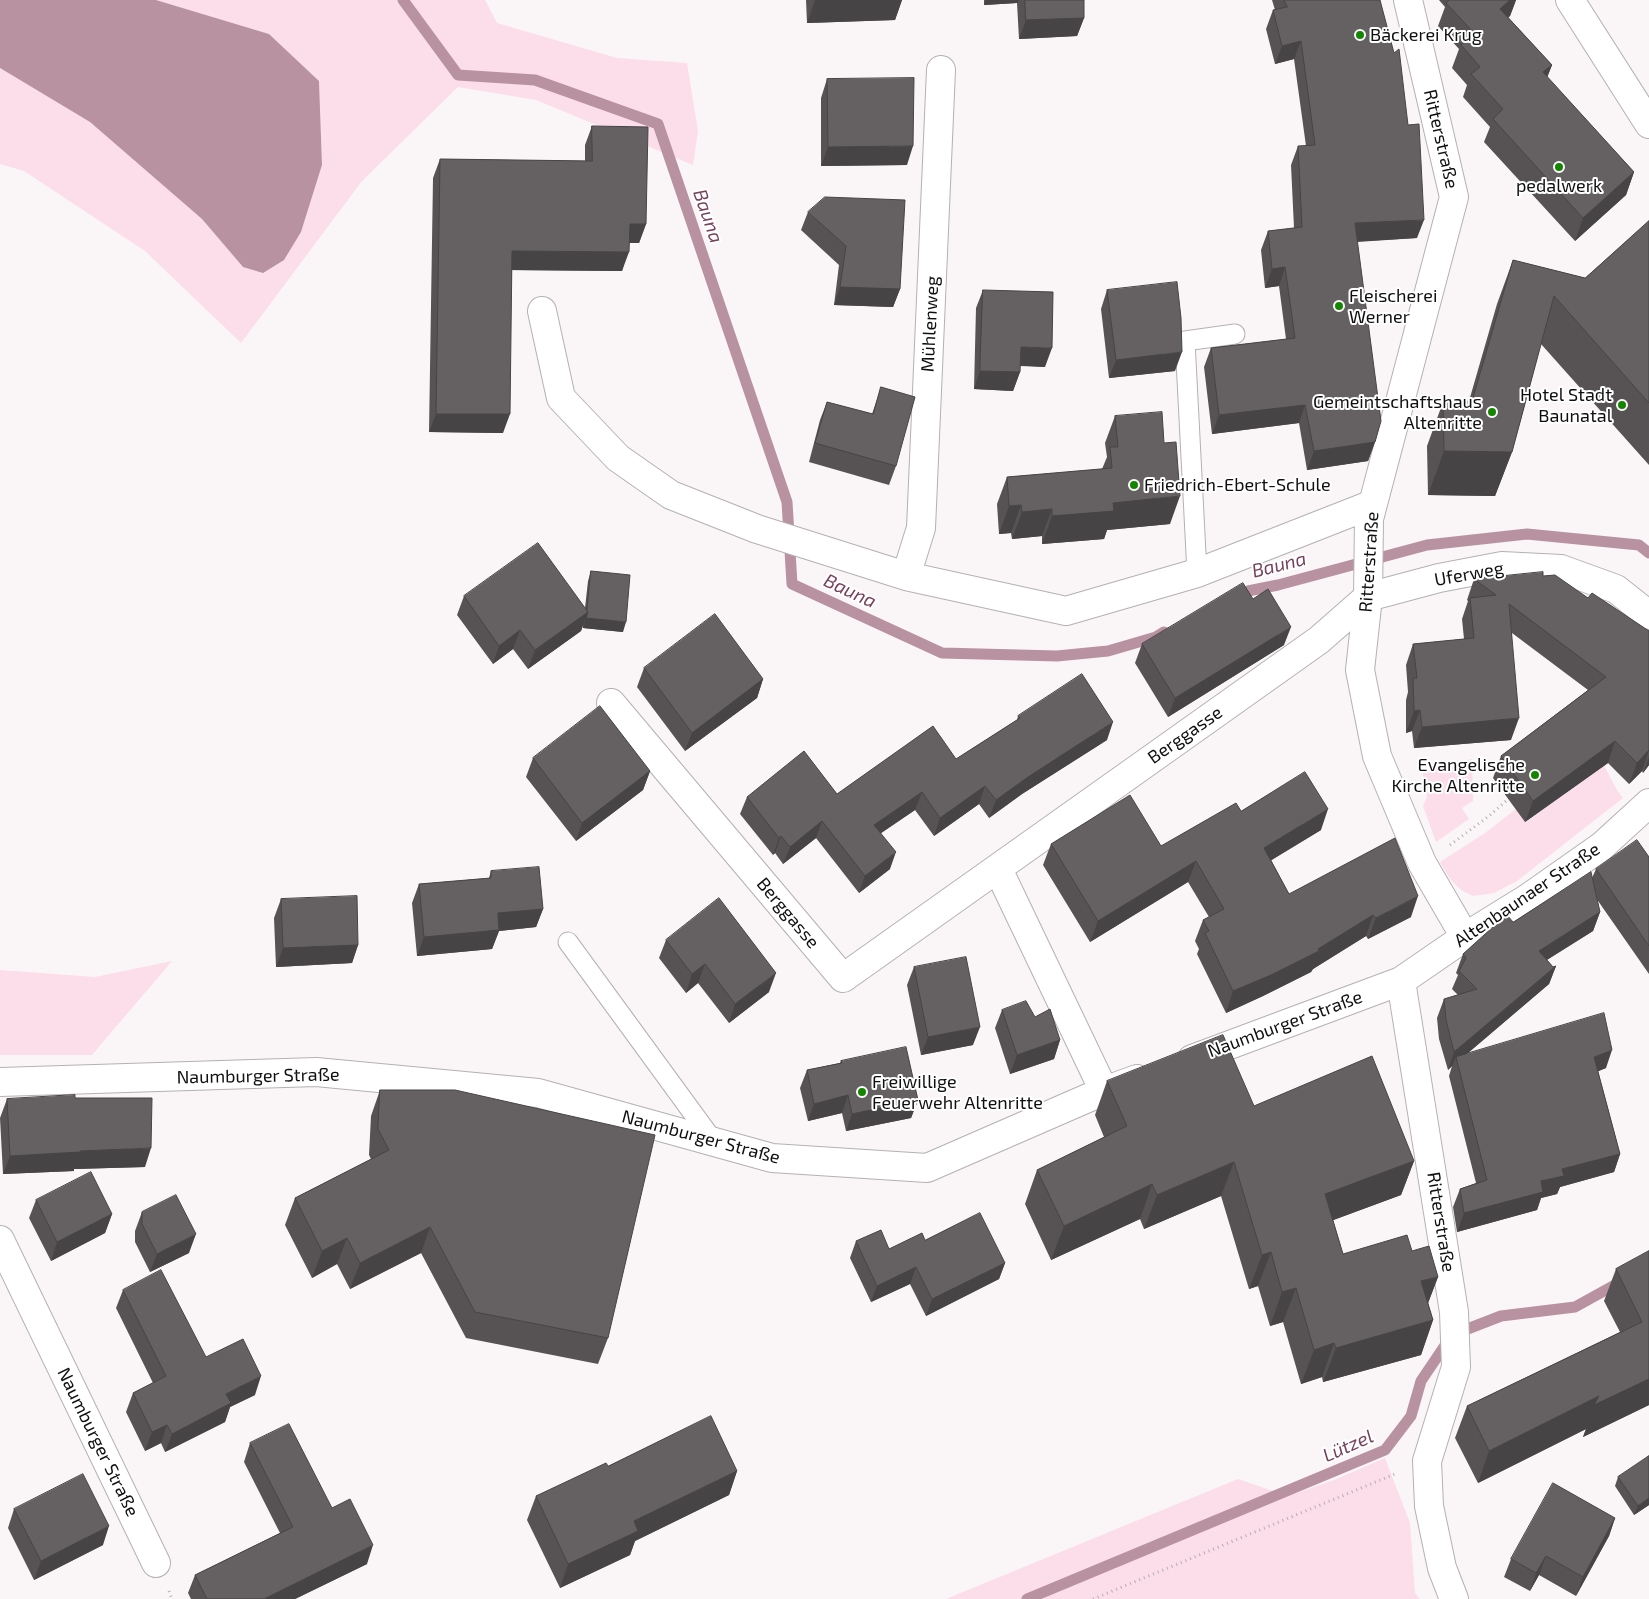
<!DOCTYPE html>
<meta charset="utf-8">
<style>
body{margin:0}
canvas{display:block;background:#faf5f7}
</style>
<canvas width="1649" height="1599"></canvas>
<script>
const g = document.querySelector('canvas').getContext('2d');
g.lineJoin = 'round';
function paint(path, color) { g.fillStyle = color; g.fill(path, 'evenodd'); }
function trace(path, color, width, dash) { g.strokeStyle = color; g.lineWidth = width; g.lineCap = dash ? 'butt' : 'round'; g.setLineDash(dash || []); g.stroke(path); }
function write(font, color, halo, rows, align = 'center') {
  g.font = font + ' "Exo 2",sans-serif'; g.lineWidth = 4; g.setLineDash([]); g.textBaseline = 'middle'; g.strokeStyle = halo; g.fillStyle = color; for (const [text, x, y, turn = 0] of rows) {
    g.save(); g.translate(x, y); g.rotate((+turn || 0) * Math.PI / 180); g.textAlign = isNaN(turn) ? turn : align; if (halo) g.strokeText(text, 0, 0); g.fillText(text, 0, 0); g.restore();
  }
}
const green = new Path2D(`
 M156,0H485L497,23L617,58L687,63L698,131L693,165L536,100L458,87L362,181L241,343L145,251L24,171L0,164V68L90,122L202,219L243,267L301,232L322,165L319,81L269,34Z
 M1600,758L1617,790L1623,798L1517,881L1494,893L1473,896L1461,890L1450,879L1440,862L1485,833L1516,809L1526,822L1579,783Z
 M1472,759L1473,801L1462,808L1469,819L1436,842L1423,806L1427,797L1422,770Z
 M172,961L92,1055H0V970L95,977Z
 M1385,1458L1410,1523L1415,1593L1420,1599H946L1238,1479L1288,1496L1334,1480Z`);
const water = new Path2D(`
 M0,0H156L269,34L319,81L322,165L301,232L284,260L263,273L243,267L202,219L90,122L0,68Z`);
const stream = new Path2D(`
 M403,0L458,75L535,80L658,124L787,502L792,584L942,653L1057,656L1108,651L1156,637L1164,632
 M1234,597L1248,591L1278,585L1427,545L1527,534L1639,545L1649,553
 M1027,1599L1385,1450L1411,1416L1421,1381L1452,1335L1501,1316L1575,1307L1622,1281`);
const path = new Path2D(`
 M1450,845L1489,816L1506,801
 M169,1591L172,1599
 M1093,1599L1395,1474`);
const lane = new Path2D(`
 M1197,573L1185,341L1235,334
 M568,942L714,1142`);
const street = new Path2D(`
 M1408,0L1454,197L1369,519L1368,597L1360,670L1377,756L1422,863L1465,937
 M1570,0L1649,124
 M941,70L921,528L906,576L1066,611L1197,573L1373,504
 M542,311L561,398L618,458L671,495L757,529L906,576
 M611,703L843,978L1319,640L1368,597L1439,578L1502,566L1561,569L1616,589L1649,615
 M998,869L1104,1091
 M1401,981L1454,1312L1456,1367L1427,1461L1429,1506L1442,1568L1454,1599
 M1192,1059L1401,981L1465,937L1528,898L1602,846L1649,803
 M0,1082L316,1072L538,1093L772,1158L927,1168L1104,1091L1137,1079
 M0,1240L156,1563`);
const wall = new Path2D(`
 M806,0H902L895,20L807,23Z
 M984,0H1084V18L1077,36L1019,39L1017,3L984,5Z
 M1272,0H1380L1417,238L1357,242L1375,442L1368,461L1307,470L1299,423L1212,434L1204,367L1211,348L1286,339L1279,286L1265,288L1261,250L1268,231L1294,228L1291,165L1298,146H1306L1294,59L1275,64L1266,29L1273,10H1275Z
 M1439,0H1516L1510,16L1508,17L1552,65L1547,77L1634,172L1626,195L1575,241L1484,142L1490,127L1463,97L1467,85L1452,68L1459,49L1438,26L1445,7Z
 M827,79L907,165L821,166V98Z
 M592,126L646,224L639,243H629L622,271L512,270L503,433L429,432L433,178L440,159L585,161V145Z
 M808,212L900,289L893,307L834,305L839,265L801,230Z
 M1649,221V465L1541,344L1512,452L1495,496L1428,495L1427,446L1443,402L1469,401L1497,304L1513,260L1585,278Z
 M983,290L1045,367L1020,366V372L1013,391L974,389L976,308Z
 M1107,290L1175,371L1109,378L1101,309Z
 M881,387L896,466L889,485L809,462L820,420L827,402L872,414Z
 M1115,416L1170,524L1107,530L1104,539L1042,544V536L1012,539L1011,533L999,534L997,504L1007,477L1102,469L1107,457L1105,443Z
 M591,571L623,632L583,628V625L581,631L528,669L513,649L493,664L457,615L464,596L585,608L588,581Z
 M1543,576L1588,598L1649,631V765L1643,773L1642,771L1629,784L1608,763L1525,822L1493,778L1501,756L1588,690L1512,633L1511,740L1414,748L1412,731L1406,733V700L1408,692L1406,665L1413,644L1464,639L1462,619L1468,601L1467,600L1474,579Z
 M1253,599L1284,645L1168,717L1135,663L1142,644Z
 M644,668L763,679L757,698L685,751L637,687Z
 M1018,716L1107,740L1022,794L989,818L979,804L934,836L915,810L881,833L890,869L859,893L816,838L783,864L775,853L773,855L740,814L747,797L837,794L956,759L1017,720Z
 M533,758L650,771L643,790L576,841L526,777Z
 M1241,811L1321,830L1271,860L1289,894L1411,917L1368,939L1366,936L1313,969L1311,972L1263,996L1226,1013L1197,954L1199,949L1195,941L1203,920L1209,917L1188,882L1090,942L1043,865L1051,844L1161,846Z
 M1649,857V974L1596,898L1600,912L1593,931L1547,960L1553,967L1556,966L1549,984L1467,1054L1606,1068L1598,1071L1620,1154L1614,1172L1560,1187L1557,1194L1541,1198L1537,1210L1457,1232L1453,1207L1460,1189L1476,1183L1449,1076L1452,1066L1448,1070L1439,1039L1437,1018L1444,999L1458,995L1452,989L1458,975L1456,973L1463,954L1513,922L1592,878L1596,869Z
 M491,871L543,909L536,927L499,931L492,949L417,956L412,903L419,884L489,878Z
 M281,899L358,945L352,963L276,967L274,918Z
 M666,940L769,992L729,1023L698,983L686,993L659,958Z
 M914,967L973,1045L921,1055L907,985Z
 M1002,1010L1035,1017L1060,1040L1054,1059L1010,1074L995,1028Z
 M841,1061L918,1100L911,1118L846,1131L842,1113L808,1121L800,1088L807,1070L840,1063Z
 M1107,1081L1254,1106L1414,1161L1401,1195L1333,1220L1343,1254L1412,1251L1438,1277L1428,1303L1433,1320L1421,1355L1323,1382L1322,1377L1301,1384L1283,1322L1270,1326L1258,1286L1249,1289L1221,1196L1144,1229L1140,1219L1051,1260L1025,1204L1037,1170L1104,1137L1095,1115Z
 M380,1090L608,1338L598,1364L466,1338L421,1253L350,1289L337,1264L312,1278L285,1225L295,1198L371,1159L369,1155L371,1116Z
 M75,1098L145,1167L74,1169V1171L3,1174L0,1118L7,1099Z
 M36,1200L112,1214L105,1233L51,1261L29,1218Z
 M142,1212L189,1253L150,1272L135,1242V1231Z
 M925,1240L1005,1263L999,1279L926,1316L910,1284L871,1302L850,1258L856,1241L889,1249Z
 M1649,1251V1405L1583,1437L1586,1429L1478,1483L1455,1438L1467,1406L1620,1332L1604,1301L1616,1269Z
 M123,1290L206,1357L255,1395L230,1407L225,1422L165,1452L161,1443L145,1451L126,1412L133,1393L153,1383L116,1308Z
 M250,1443L332,1508L367,1564L295,1599H191L188,1593L195,1575L280,1533L244,1462Z
 M1649,1456V1505L1634,1515L1615,1486L1618,1477Z
 M608,1466L737,1471L729,1495L635,1541L630,1555L560,1588L527,1520L536,1496Z
 M14,1509L103,1545L34,1580L8,1528Z
 M1615,1518L1609,1536L1576,1596L1539,1575L1530,1591L1504,1577L1511,1559Z`);
const shadedWall = new Path2D(`
 M815,0H902L895,20L807,23Z
 M986,0H1019L1017,3L984,5Z
 M1510,0H1516L1510,16L1492,32L1500,9Z
 M1084,18L1077,36L1019,39L1026,20Z
 M1301,41L1294,59L1275,64L1282,46Z
 M1552,65L1543,88V72Z
 M913,146L907,165L821,166L828,147Z
 M1634,172L1626,195L1575,241L1583,218Z
 M1424,220L1417,238L1348,242L1355,223Z
 M630,224H646L639,243H623Z
 M512,251L629,252L622,271L505,270Z
 M1285,267L1279,286L1265,288L1272,269Z
 M840,287L900,289L893,307L834,305Z
 M1021,347L1052,348L1045,367L1014,365Z
 M1182,352L1175,371L1109,378L1116,360Z
 M980,371L1020,372L1013,391L974,389Z
 M1305,405L1299,423L1212,434L1219,415Z
 M436,414H510L503,433L429,432Z
 M1375,442L1368,461L1307,470L1314,451Z
 M1444,451L1512,452L1495,496L1428,495Z
 M1180,496L1170,524L1107,530L1104,539L1042,544L1052,516L1113,503Z
 M1021,505L1011,533L999,534L1009,506Z
 M1052,509L1042,536L1012,539L1022,512Z
 M588,612L581,631L528,669L535,650Z
 M586,618L626,622L623,632L583,628Z
 M1291,627L1284,645L1168,717L1175,698Z
 M520,630L513,649L493,664L499,646Z
 M763,679L757,698L685,751L692,733Z
 M1420,710L1412,731L1406,733L1414,711Z
 M1519,718L1511,740L1414,748L1422,727Z
 M1113,722L1107,740L1022,794L989,818L996,800L1028,777Z
 M1615,741L1608,763L1525,822L1533,801Z
 M1649,750L1642,771L1629,784L1637,763Z
 M1649,757V765L1643,773Z
 M650,771L643,790L576,841L582,823Z
 M985,786L979,804L934,836L940,818Z
 M922,792L915,810L868,842L874,825Z
 M1328,809L1321,830L1257,869L1264,848Z
 M822,821L816,838L783,864L790,847Z
 M781,836L775,853L773,855L779,838Z
 M896,852L890,869L859,893L865,876Z
 M1196,861L1188,882L1090,942L1098,921Z
 M1418,896L1411,917L1368,939L1376,918Z
 M543,909L536,927L499,931L492,949L417,956L424,937L498,913Z
 M1600,912L1593,931L1532,969L1539,951Z
 M1373,915L1366,936L1313,969L1311,972L1263,996L1226,1013L1233,991L1318,949Z
 M358,945L352,963L276,967L283,948Z
 M705,964L698,983L686,993L692,974Z
 M1556,966L1549,984L1457,1062L1456,1057L1452,1066L1448,1070L1454,1052Z
 M776,973L769,992L729,1023L735,1004Z
 M980,1027L973,1045L921,1055L928,1037Z
 M1060,1040L1054,1059L1010,1074L1017,1055Z
 M1612,1050L1606,1068L1587,1076L1594,1057Z
 M848,1095L842,1113L808,1121L814,1104Z
 M918,1100L911,1118L846,1131L852,1114Z
 M151,1148L145,1167L74,1169V1171L3,1174L10,1156L80,1151Z
 M1620,1154L1614,1172L1560,1187L1557,1194L1541,1198L1537,1210L1457,1232L1464,1213L1541,1181L1562,1169Z
 M1414,1161L1401,1195L1312,1228L1325,1194Z
 M1234,1162L1221,1196L1144,1229L1157,1195Z
 M1152,1184L1140,1219L1051,1260L1064,1226Z
 M112,1214L105,1233L51,1261L57,1242Z
 M430,1227L421,1253L350,1289L360,1263Z
 M196,1234L189,1253L150,1272L157,1254Z
 M347,1238L337,1264L312,1278L322,1251Z
 M1271,1252L1258,1286L1249,1289L1262,1255Z
 M1005,1263L999,1279L926,1316L932,1299Z
 M916,1267L910,1284L871,1302L877,1286Z
 M1438,1277L1425,1311L1421,1281Z
 M1296,1288L1283,1322L1270,1326L1282,1292Z
 M1433,1320L1421,1355L1323,1382L1336,1348Z
 M1334,1343L1322,1377L1301,1384L1314,1350Z
 M261,1376L255,1395L230,1407L225,1422L165,1452L172,1434L226,1394Z
 M1649,1379V1405L1583,1437L1586,1429L1478,1483L1489,1451L1599,1396Z
 M167,1425L161,1443L145,1451L152,1432Z
 M737,1471L729,1495L635,1541L630,1555L560,1588L568,1564L634,1521Z
 M1649,1498V1505L1634,1515L1638,1506Z
 M1615,1518L1609,1536L1576,1596L1583,1577Z
 M109,1526L103,1545L34,1580L41,1561Z
 M373,1545L367,1564L295,1599H264Z
 M1546,1556L1539,1575L1530,1591L1536,1573Z`);
const building = new Path2D(`
 M1025,0H1084V18L1026,20Z
 M1284,0H1380L1394,53L1399,49L1408,125L1419,124L1424,220L1355,223L1381,421L1375,442L1314,451L1305,405L1219,415L1211,348L1295,338L1285,267L1272,269L1268,231L1302,227L1298,146L1315,145L1301,41L1282,46L1273,10L1287,7Z
 M1450,0H1510L1500,9L1552,65L1543,72L1634,172L1583,218L1493,119L1503,109L1471,74L1480,67L1461,45L1474,33L1446,3Z
 M914,78L913,146L828,147L827,79Z
 M592,126L648,127L646,224H630L629,252L512,251L510,414H436L440,159L592,161Z
 M825,197L905,200L900,289L840,287L846,246L808,212Z
 M1649,221V403L1554,296L1512,452L1444,451L1443,402L1472,401L1513,260L1585,278Z
 M1177,282L1181,318L1182,352L1116,360L1107,290Z
 M983,290L1053,292L1052,348L1021,347L1020,372L980,371Z
 M881,387L915,397L896,466L815,443L827,402L873,414Z
 M1162,412L1164,443L1176,442L1180,496L1113,503L1114,511L1052,516V509L1022,512L1021,505L1009,506L1007,477L1112,468L1110,447H1118L1115,416Z
 M538,543L588,612L535,650L520,630L499,646L464,596Z
 M591,571L630,575L626,622L586,618L588,612L587,611Z
 M1543,572V576L1555,575L1588,598L1592,593L1649,631V750L1637,763L1615,741L1533,801L1501,756L1606,677L1509,604L1519,718L1422,727L1420,710L1414,711L1413,678H1417L1413,644L1474,638L1470,598L1496,595L1474,579Z
 M1243,583L1253,599L1268,589L1291,627L1175,698L1142,644Z
 M715,614L763,679L692,733L644,668Z
 M1082,674L1113,722L1028,777L996,800L985,786L940,818L922,792L874,825L896,852L865,876L822,821L790,847L781,836L779,838L747,797L804,751L837,794L933,726L956,759L1020,718L1018,716Z
 M600,706L650,771L582,823L533,758Z
 M1305,772L1328,809L1264,848L1289,894L1395,838L1418,896L1376,918L1373,915L1318,949L1319,951L1271,975L1233,991L1205,933L1209,931L1203,920L1224,909L1196,861L1098,921L1051,844L1130,795L1161,846L1236,803L1241,811Z
 M1637,840L1649,857V946L1596,869Z
 M539,867L543,909L498,913L499,930L424,937L419,884L491,878V871Z
 M1591,872L1600,912L1539,951L1553,967L1556,966L1454,1052L1446,1020L1444,999L1477,989L1459,971L1466,958L1463,954L1505,916L1507,915L1513,922Z
 M357,896L358,945L283,948L281,899Z
 M719,898L776,973L735,1004L705,964L692,974L666,940Z
 M966,957L980,1027L928,1037L914,967Z
 M1026,1001L1035,1017L1050,1009L1060,1040L1017,1055L1002,1010Z
 M1604,1013L1612,1050L1594,1057L1620,1154L1562,1169L1564,1176L1541,1181L1543,1192L1464,1213L1460,1189L1487,1180L1456,1057Z
 M1223,1035L1254,1106L1372,1056L1414,1161L1325,1194L1343,1254L1407,1235L1412,1251L1429,1246L1438,1277L1421,1281L1433,1320L1336,1348L1334,1343L1314,1350L1296,1288L1282,1292L1271,1252L1262,1255L1234,1162L1157,1195L1152,1184L1064,1226L1037,1170L1127,1126L1107,1081Z
 M906,1047L918,1100L852,1114L848,1095L814,1104L807,1070L842,1063L841,1061Z
 M380,1090H455L655,1135L608,1338L475,1312L430,1227L360,1263L347,1238L322,1251L295,1198L389,1150L378,1129Z
 M75,1095V1098H152L151,1148L80,1151L81,1152L10,1156L7,1099Z
 M91,1172L112,1214L57,1242L36,1200Z
 M176,1195L196,1234L157,1254L142,1224V1212Z
 M980,1213L1005,1263L932,1299L916,1267L877,1286L856,1241L881,1230L889,1249L922,1233L925,1240Z
 M1649,1251V1379L1594,1405L1599,1396L1489,1451L1467,1406L1642,1322L1616,1269Z
 M161,1270L206,1357L243,1339L261,1376L226,1394L231,1403L172,1434L167,1425L152,1432L133,1393L166,1376L123,1290Z
 M711,1416L737,1471L634,1521L638,1531L568,1564L536,1496L606,1463L608,1466Z
 M289,1424L332,1508L350,1499L373,1545L264,1599H207L195,1575L293,1527L250,1443Z
 M1649,1456V1498L1638,1506L1618,1477Z
 M83,1474L109,1526L41,1561L14,1509Z
 M1553,1483L1615,1518L1583,1577L1546,1556L1536,1573L1511,1559Z`);
const markers = [
 [1360,35,5,"#138500"],
 [1559,167,5,"#138500"],
 [1339,306,5,"#138500"],
 [1622,405,5,"#138500"],
 [1492,412,5,"#138500"],
 [1134,485,5,"#138500"],
 [1535,775,5,"#138500"],
 [862,1092,5,"#138500"]
];
const poiNames = [
 ["Bäckerei Krug",1370,35],
 ["pedalwerk",1559,186,"center"],
 ["Fleischerei",1349,296],
 ["Werner",1349,317],
 ["Hotel Stadt",1612,395,"right"],
 ["Baunatal",1612,416,"right"],
 ["Gemeintschaftshaus",1482,402,"right"],
 ["Altenritte",1482,423,"right"],
 ["Friedrich-Ebert-Schule",1144,485],
 ["Evangelische",1525,765,"right"],
 ["Kirche Altenritte",1525,786,"right"],
 ["Freiwillige",872,1082],
 ["Feuerwehr Altenritte",872,1103]
];
const streetNames = [
 ["Ritterstraße",1441,139,77],
 ["Mühlenweg",930,324,-87],
 ["Ritterstraße",1369,562,-86],
 ["Uferweg",1469,574,-10],
 ["Berggasse",1185,735,-35],
 ["Altenbaunaer Straße",1527,895,-34],
 ["Berggasse",788,913,50],
 ["Naumburger Straße",1285,1024,-20],
 ["Naumburger Straße",258,1076,-1],
 ["Naumburger Straße",701,1137,15],
 ["Ritterstraße",1441,1222,81],
 ["Naumburger Straße",98,1442,64]
];
const waterNames = [
 ["Bauna",708,216,71],
 ["Bauna",1279,565,-14],
 ["Bauna",850,591,25],
 ["Lützel",1348,1446,-24]
];
paint(green, '#fcdeea');
paint(water, '#b992a2');
trace(stream, '#b992a2', 11);
trace(lane, '#b5b1b3', 21);
trace(street, '#b5b1b3', 30);
trace(path, '#b3afb0', 3, [1, 4]);
trace(lane, '#fff', 19);
trace(street, '#fff', 28);
paint(wall, '#575355');
paint(shadedWall, '#474445');
paint(building, '#656163');
trace(building, '#474445', 1);
for (const [x, y, r, color] of markers) { const dot = new Path2D(); dot.arc(x, y, r, 0, 2 * Math.PI); g.fillStyle = color; g.fill(dot); trace(dot, '#fff', 2); }
write('18px', '#100f0f', '#fff', poiNames, 'left');
write('18px', '#100f0f', '#fff', streetNames);
write('italic 19px', '#78415b', '#fff', waterNames);
</script>
